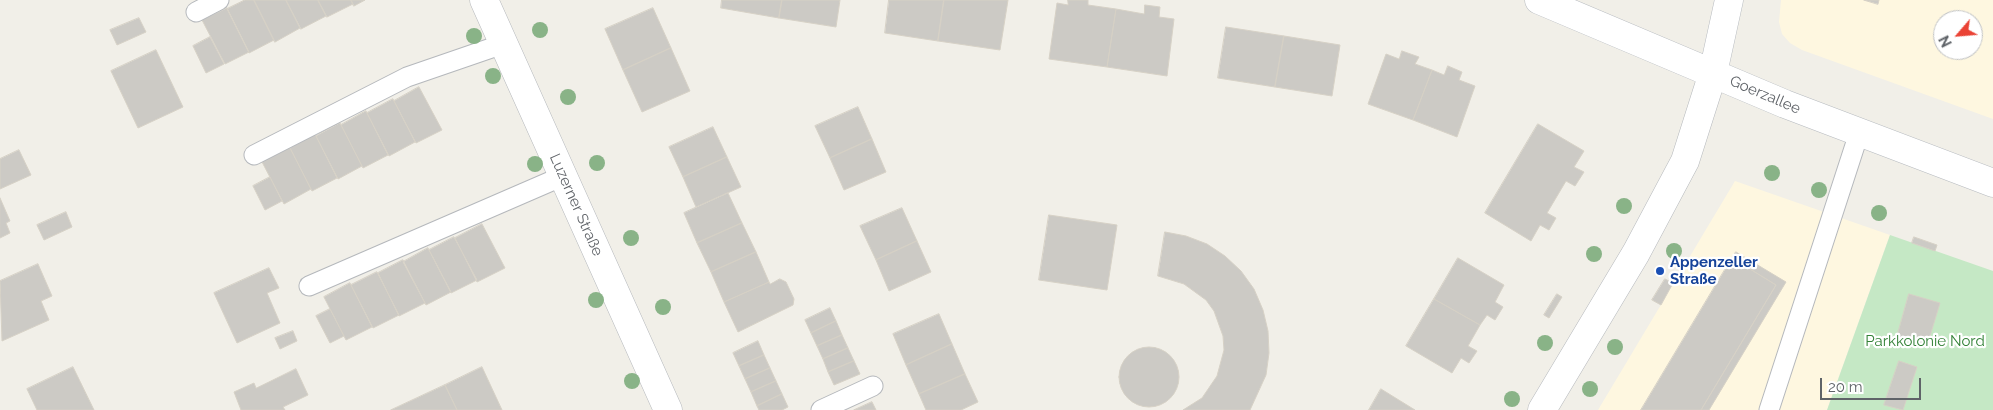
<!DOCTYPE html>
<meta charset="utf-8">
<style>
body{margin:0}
#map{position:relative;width:1993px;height:410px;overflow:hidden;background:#f1efe8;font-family:Raleway,sans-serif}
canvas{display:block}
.north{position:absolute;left:1933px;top:10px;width:50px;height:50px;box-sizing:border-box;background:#fff;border:1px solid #bfc1c3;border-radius:50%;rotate:243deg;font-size:14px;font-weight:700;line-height:20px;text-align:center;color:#5f6368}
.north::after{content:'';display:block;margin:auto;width:18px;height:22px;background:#ea4335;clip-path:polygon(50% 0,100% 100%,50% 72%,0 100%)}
.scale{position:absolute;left:1820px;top:378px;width:101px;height:22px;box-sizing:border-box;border:2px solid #5f6368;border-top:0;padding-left:6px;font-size:15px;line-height:18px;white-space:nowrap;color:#5f6368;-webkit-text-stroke:4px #fff;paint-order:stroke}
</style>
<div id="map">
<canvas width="1993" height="410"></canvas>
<div class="north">N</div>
<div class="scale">20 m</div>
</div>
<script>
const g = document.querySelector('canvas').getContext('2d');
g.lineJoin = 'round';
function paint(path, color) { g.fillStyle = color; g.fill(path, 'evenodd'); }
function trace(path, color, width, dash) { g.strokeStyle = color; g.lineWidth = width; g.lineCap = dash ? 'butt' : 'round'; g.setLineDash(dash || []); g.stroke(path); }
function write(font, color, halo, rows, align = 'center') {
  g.font = font + ' Raleway,sans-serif'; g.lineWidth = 4.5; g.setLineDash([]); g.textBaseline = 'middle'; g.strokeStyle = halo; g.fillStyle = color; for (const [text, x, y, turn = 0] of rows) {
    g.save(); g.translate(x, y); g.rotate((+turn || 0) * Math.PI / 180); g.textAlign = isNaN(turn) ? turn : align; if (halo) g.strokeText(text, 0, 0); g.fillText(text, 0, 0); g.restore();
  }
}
const commercial = new Path2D(`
 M1781,0H1993V119L1802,50L1790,43L1782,34L1779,22ZM1943,20H1973V50H1943Z
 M1735,181L1890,235L1827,410H1598Z`);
const green = new Path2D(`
 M1890,235L1993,271V410H1827Z`);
const building = new Path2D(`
 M245,0H254L274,40L249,53L227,9Z
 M254,0H286L300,28L275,42Z
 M286,0H318L326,16L301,29Z
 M318,0H351L353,4L327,17Z
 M351,0H365L354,6Z
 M722,0H782L779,18L721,8Z
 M782,0H840L836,27L779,18Z
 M889,0H944L938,41L885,33Z
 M944,0H1008L1000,50L938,41Z
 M1068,0H1088V5L1116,9L1107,67L1049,59L1057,3L1068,5Z
 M1864,0H1879L1878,4Z
 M1145,5L1160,7L1159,17L1174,19L1167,76L1107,67L1116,9L1144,14Z
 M227,8L249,52L225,64L202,20Z
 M653,8L671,48L623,70L605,29Z
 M139,18L146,32L117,45L110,30Z
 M1226,27L1284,36L1275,87L1218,78Z
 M1284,36L1340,45L1332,96L1275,87Z
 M210,37L224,64L206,73L193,46Z
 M671,48L690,91L642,112L623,70Z
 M156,50L183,107L138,128L111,71Z
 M1402,51L1419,57L1415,64L1432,70L1413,120L1368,104L1386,54L1399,59Z
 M1448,66L1462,72L1459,80L1475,86L1457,137L1413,120L1432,70L1444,75Z
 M419,87L442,130L416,143L394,101Z
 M393,99L415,142L389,156L367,113Z
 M858,107L872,139L830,158L815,126Z
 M366,111L388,155L363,168L341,125Z
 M340,123L362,166L338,179L316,136Z
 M1538,124L1584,151L1574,167L1584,172L1575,186L1566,181L1547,213L1556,218L1549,230L1540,225L1531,241L1485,213Z
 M713,127L727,157L683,177L669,147Z
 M315,134L337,178L312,191L290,148Z
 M872,139L886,172L844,190L830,158Z
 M289,146L311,189L284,204L261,160Z
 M19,150L31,175L0,189V159Z
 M727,157L741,187L696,207L683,177Z
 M270,177L282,201L265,210L253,186Z
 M728,193L742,223L697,243L684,213Z
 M0,198L10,221L6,223L10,233L0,238Z
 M902,208L917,241L876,260L860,226Z
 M66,212L72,227L44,240L37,225Z
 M1049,215L1117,225L1107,290L1039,280Z
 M742,223L756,252L711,272L697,243Z
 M482,224L505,268L477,282L455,238Z
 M1165,232L1186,236L1207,244L1225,256L1241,271L1254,289L1263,310L1268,331L1269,353L1266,375L1250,410H1183L1202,398L1217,376L1224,350L1223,336L1214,311L1206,300L1184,284L1158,276Z
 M454,237L477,280L451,293L429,250Z
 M1914,237L1937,245L1935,251L1912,243Z
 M917,241L931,272L889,291L876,260Z
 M428,248L451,292L426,305L403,262Z
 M756,252L769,282L724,302L711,272Z
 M1736,252L1786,282L1709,410H1701L1776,285L1732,258Z
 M1458,258L1504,285L1495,302L1503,307L1495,320L1487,315L1480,325L1434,299Z
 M1732,258L1776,285L1701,410H1641Z
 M403,260L425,303L399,316L378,273Z
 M38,264L52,296L41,301L49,320L2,341L0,281Z
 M269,268L279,288L267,293L280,323L237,343L214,293Z
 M377,272L399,315L373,328L351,285Z
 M780,279L786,282L794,299L793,305L738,332L724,302L769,282L770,284Z
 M1665,279L1673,283L1661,305L1652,300Z
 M350,283L372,327L346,340L324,297Z
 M1557,294L1562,297L1549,318L1544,315Z
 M1909,294L1940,303L1927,346L1897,337Z
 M1434,299L1480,325L1468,346L1477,351L1469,363L1461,358L1452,373L1406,346Z
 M830,308L836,321L811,333L805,320Z
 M330,309L344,336L330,343L316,316Z
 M939,314L952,344L906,365L893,334Z
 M836,321L842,335L817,346L811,333Z
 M293,331L297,341L280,349L275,338Z
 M842,335L848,348L823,359L817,346Z
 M758,341L764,355L739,366L733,353Z
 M952,344L965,374L919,394L906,365Z
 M1119 377a30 30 0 1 1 60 0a30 30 0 1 1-60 0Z
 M848,348L854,361L828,372L823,359Z
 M764,355L770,368L745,379L739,366Z
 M854,361L860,374L834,385L828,372Z
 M1899,361L1917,367L1903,410L1884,405Z
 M73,367L94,410H37L27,389Z
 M482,367L502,410H457L445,385Z
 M770,368L776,381L751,392L745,379Z
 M296,369L308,395L283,407L285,410H241L234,392L254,383L256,388Z
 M965,374L978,402L961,410H926L919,394Z
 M776,381L782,394L757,406L751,392Z
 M445,385L457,410H391Z
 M1381,389L1415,410H1369Z
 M782,394L788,407L782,410H759L757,406Z
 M872,402L876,410H854Z`);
const service = new Path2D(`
 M196,12L219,0
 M254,155L407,77L503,44
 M309,286L563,176
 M821,410L873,386
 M1769,410L1859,133`);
const minor = new Path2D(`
 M484,0L668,410`);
const tertiary = new Path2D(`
 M1542,410L1636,253L1685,161L1713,73`);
const secondary = new Path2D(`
 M1539,0L1785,104L1993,183
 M1713,73L1729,0`);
const trees = [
 [540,30],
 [474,36],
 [493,76],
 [568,97],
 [597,163],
 [535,164],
 [1772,173],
 [1819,190],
 [1624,206],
 [1879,213],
 [631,238],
 [1674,251],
 [1594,254],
 [596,300],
 [663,307],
 [1545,343],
 [1615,347],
 [632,381],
 [1590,389],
 [1512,399]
];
const markers = [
 [1660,271,5,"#1a4fb4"]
];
const streetNames = [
 ["Goerzallee",1765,95,23],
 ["Luzerner Straße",576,205,66]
];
const transitNames = [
 ["Appenzeller",1670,262],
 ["Straße",1670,279]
];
const parkNames = [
 ["Parkkolonie Nord",1925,341]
];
paint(commercial, '#fef7e0');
paint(green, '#c5e8c5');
paint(building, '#cccac5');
trace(building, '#d6d1c6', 1);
trace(service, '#b5b8bc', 21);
trace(minor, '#b5b8bc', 29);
trace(tertiary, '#b5b8bc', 29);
trace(secondary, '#b6babf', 29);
trace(service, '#fff', 19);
trace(minor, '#fff', 28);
trace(tertiary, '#fff', 28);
trace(secondary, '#fff', 28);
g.fillStyle = '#89b387';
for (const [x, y] of trees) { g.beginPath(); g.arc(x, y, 8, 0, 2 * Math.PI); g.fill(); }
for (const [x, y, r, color] of markers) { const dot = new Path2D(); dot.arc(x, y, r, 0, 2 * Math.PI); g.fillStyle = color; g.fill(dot); trace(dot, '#fff', 2); }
write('15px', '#5f6368', '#fff', streetNames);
write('bold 15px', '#164399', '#fff', transitNames, 'left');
write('15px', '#348238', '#fff', parkNames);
</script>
